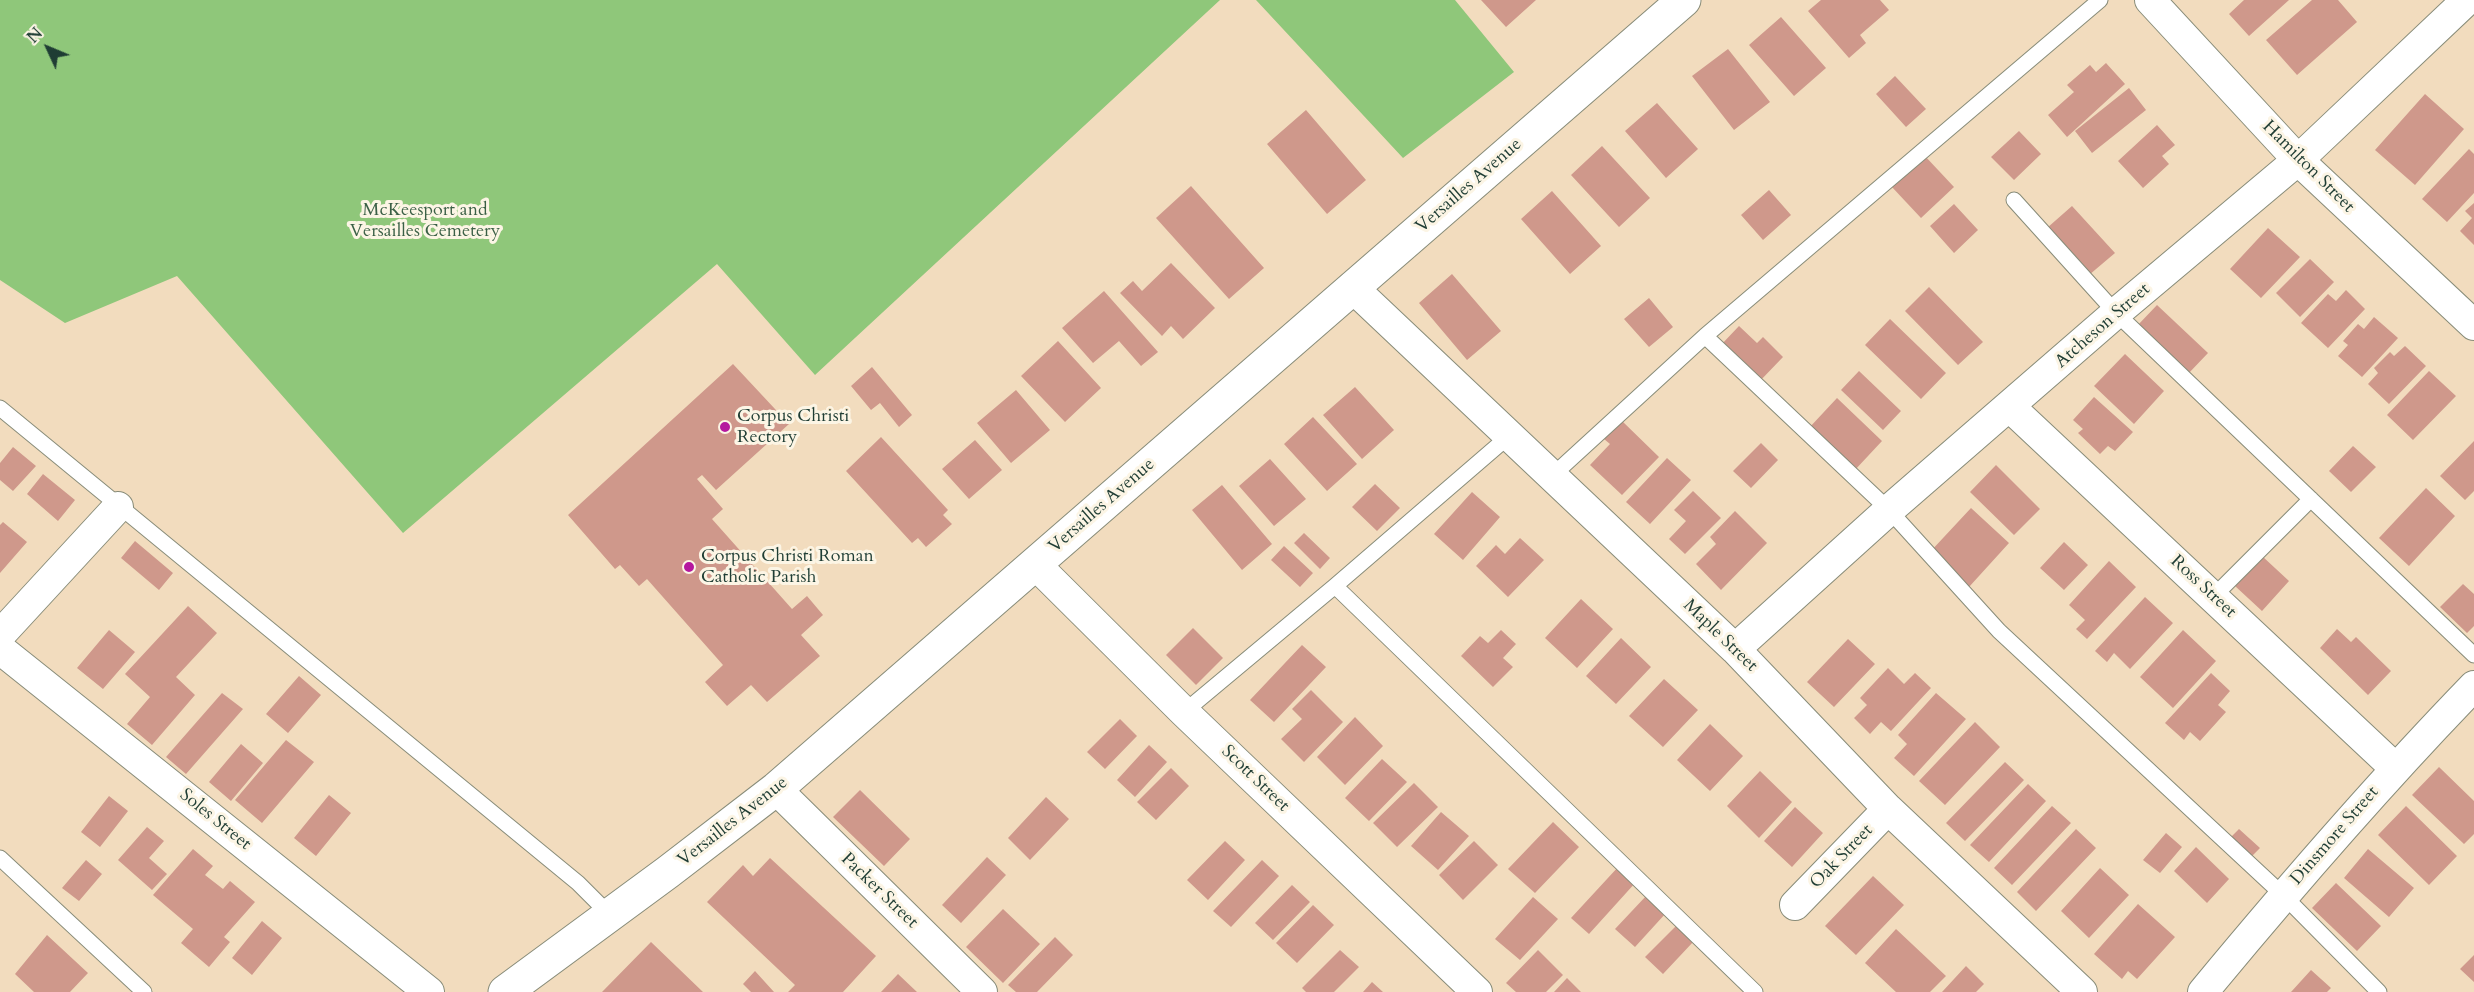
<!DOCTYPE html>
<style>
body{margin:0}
#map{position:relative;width:2474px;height:992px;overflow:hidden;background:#f2dcbe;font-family:Cardo,serif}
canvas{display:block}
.north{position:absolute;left:18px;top:18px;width:60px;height:60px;-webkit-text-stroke:4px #fcf5e5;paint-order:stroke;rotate:314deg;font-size:16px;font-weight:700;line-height:24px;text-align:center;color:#1f3d34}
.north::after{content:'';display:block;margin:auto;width:21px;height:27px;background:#1f3d34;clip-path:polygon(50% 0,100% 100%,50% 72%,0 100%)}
</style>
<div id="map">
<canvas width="2474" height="992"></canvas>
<div class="north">N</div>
</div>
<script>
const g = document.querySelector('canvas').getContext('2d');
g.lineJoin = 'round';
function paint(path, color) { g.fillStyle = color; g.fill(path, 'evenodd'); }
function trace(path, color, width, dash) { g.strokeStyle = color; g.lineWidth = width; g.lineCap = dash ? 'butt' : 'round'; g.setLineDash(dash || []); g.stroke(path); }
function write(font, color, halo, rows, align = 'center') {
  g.font = font + ' Cardo,serif'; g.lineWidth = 6; g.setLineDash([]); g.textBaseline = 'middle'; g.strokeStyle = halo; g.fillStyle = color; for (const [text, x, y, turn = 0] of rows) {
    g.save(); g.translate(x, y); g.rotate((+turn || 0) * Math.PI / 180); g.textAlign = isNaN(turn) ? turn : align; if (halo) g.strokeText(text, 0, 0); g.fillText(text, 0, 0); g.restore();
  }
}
const green = new Path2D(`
 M0,0H1220L815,375L717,264L403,533L177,276L65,323L0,280Z
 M1256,0H1455L1514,72L1403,158Z`);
const building = new Path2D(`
 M1481,0H1536L1506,27Z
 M1821,0H1880L1889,10L1860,35L1866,43L1849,58L1808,11Z
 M2244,0H2289L2249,36L2229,14Z
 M2312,0H2338L2357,22L2297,75L2266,40Z
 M1781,17L1826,68L1794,96L1749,45Z
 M1728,49L1770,102L1734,130L1692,76Z
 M2106,63L2125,84L2067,137L2048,115L2074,92L2067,85L2090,65L2096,72Z
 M1895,76L1926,109L1906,127L1876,94Z
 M2129,88L2146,110L2092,153L2075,131Z
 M2425,94L2464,129L2415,185L2375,150Z
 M1657,103L1698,149L1666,178L1625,131Z
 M1306,110L1366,180L1327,214L1267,144Z
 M2157,125L2175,145L2162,156L2169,164L2143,188L2118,161Z
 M2019,131L2041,154L2014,180L1991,157Z
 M1602,146L1650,198L1619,227L1571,175Z
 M2469,149L2474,154V193L2447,222L2422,199Z
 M1924,155L1954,187L1921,218L1891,186Z
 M1191,186L1264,268L1229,299L1156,218Z
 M1769,190L1791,215L1763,240L1741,215Z
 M1552,191L1601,246L1570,274L1521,219Z
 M2474,203V245L2460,231L2472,218L2465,211Z
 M1954,204L1978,230L1954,253L1930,226Z
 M2072,206L2115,253L2089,275L2047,228Z
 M2268,228L2300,257L2261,298L2230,269Z
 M2310,259L2334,282L2300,317L2276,293Z
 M1171,263L1215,308L1183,339L1171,326L1162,336L1120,293L1133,281L1142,291Z
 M1452,274L1501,331L1467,360L1419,303Z
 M1929,287L1983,342L1958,365L1905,311Z
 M2346,290L2365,309L2328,348L2301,323L2328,294L2336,301Z
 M1104,291L1158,352L1141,366L1119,341L1093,363L1062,328Z
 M1649,298L1673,327L1649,347L1624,319Z
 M2157,305L2208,353L2188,374L2137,326Z
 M2374,317L2398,338L2362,377L2338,356L2348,345L2343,341L2358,324L2364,329Z
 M1890,319L1946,373L1921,399L1865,345Z
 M1739,326L1757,343L1763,337L1783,357L1758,383L1720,346Z
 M1058,341L1101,388L1065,422L1021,376Z
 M2405,346L2426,366L2389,404L2368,384L2378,373L2374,368L2390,352L2394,356Z
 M2125,354L2164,391L2134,424L2094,386Z
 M733,364L789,424L716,490L702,475L697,479L723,509L712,519L792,609L807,596L823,615L801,635L820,656L767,702L751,685L727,706L705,682L723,665L647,579L639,586L620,565L615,569L568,515Z
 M872,367L912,415L899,427L880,403L871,410L851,386Z
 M1859,371L1901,411L1883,430L1841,390Z
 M2429,371L2456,396L2413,440L2387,415Z
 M1355,387L1394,430L1362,459L1323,415Z
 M1016,390L1050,430L1011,463L977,423Z
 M2094,397L2133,432L2115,451L2108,446L2100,454L2078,433L2083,429L2073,420Z
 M1837,398L1882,441L1854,471L1809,428Z
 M1313,417L1357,464L1327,491L1284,444Z
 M1621,420L1659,457L1622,495L1590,465L1610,444L1604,439Z
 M881,437L948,510L943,515L952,524L926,547L918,538L912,543L846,471Z
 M975,440L1002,470L969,499L942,469Z
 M2474,441V491L2465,500L2440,476Z
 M1761,443L1778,460L1751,488L1733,471Z
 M2353,446L2376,467L2351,492L2329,471Z
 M13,447L36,466L13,491L0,480V463Z
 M1667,458L1691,480L1650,524L1626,502Z
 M1270,459L1306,499L1274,526L1239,486Z
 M1996,465L2040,509L2014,535L1970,492Z
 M43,474L75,500L58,521L27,494Z
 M1375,484L1400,508L1377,531L1352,507Z
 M1222,485L1272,544L1242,570L1192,510Z
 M2426,488L2455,516L2409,566L2379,538Z
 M1693,491L1721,518L1685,554L1669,539L1686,521L1674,510Z
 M1472,492L1500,517L1463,560L1434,534Z
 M1971,508L2009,543L1969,587L1930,552Z
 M1735,511L1767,543L1721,590L1696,564L1716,544L1710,537Z
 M3,522L27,542L0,573V525Z
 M1304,533L1330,558L1320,569L1294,543Z
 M1520,538L1544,560L1508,597L1476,566L1496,545L1505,554Z
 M135,541L173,573L159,590L121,558Z
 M2064,542L2088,565L2064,590L2040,568Z
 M1284,546L1313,573L1300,587L1271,560Z
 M2262,556L2289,581L2262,611L2235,586Z
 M2109,561L2136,587L2087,639L2076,629L2085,620L2069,605Z
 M2463,584L2474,594V626L2467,633L2440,607Z
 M2145,597L2173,623L2130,669L2114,653L2107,662L2095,651Z
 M1581,599L1613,629L1577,668L1545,638Z
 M188,606L217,633L176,677L195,695L152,745L127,724L150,697L125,674Z
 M1193,628L1223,658L1196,685L1166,655Z
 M2337,629L2351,642L2356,637L2391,671L2368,695L2320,648Z
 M109,630L135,652L103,689L77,668Z
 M1501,630L1516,644L1503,658L1513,667L1493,687L1461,656L1480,636L1488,643Z
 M2183,630L2216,661L2173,708L2140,677Z
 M1621,638L1651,667L1616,704L1586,676Z
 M1848,639L1875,664L1834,707L1807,682Z
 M1302,645L1326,667L1274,722L1250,700Z
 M1888,668L1904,684L1915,673L1931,688L1891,731L1881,722L1870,734L1854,718L1867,705L1860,698Z
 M2211,673L2230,691L2218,705L2226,712L2200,741L2190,732L2184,740L2165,723Z
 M299,676L321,695L288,733L266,714Z
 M1664,679L1698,710L1663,747L1629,716Z
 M1311,690L1343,722L1304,762L1281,739L1302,719L1292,709Z
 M222,693L243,709L186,774L166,757Z
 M1936,693L1966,719L1914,776L1894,758L1907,744L1898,735Z
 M1355,717L1383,746L1345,785L1317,757Z
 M1120,719L1137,736L1105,769L1087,752Z
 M1975,722L2000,747L1945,805L1919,781Z
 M1710,724L1743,756L1710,791L1677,760Z
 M286,740L314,762L262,823L235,800Z
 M241,744L263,763L231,801L209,782Z
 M1149,745L1167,762L1135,797L1117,780Z
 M1382,759L1407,782L1369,821L1345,798Z
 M2005,762L2024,780L1965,841L1946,823Z
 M2439,767L2474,801V834L2464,844L2412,795Z
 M1171,768L1189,786L1156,820L1137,802Z
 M1760,771L1792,802L1759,838L1727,806Z
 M1414,783L1438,807L1397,847L1373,823Z
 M2028,784L2046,801L1989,862L1970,845Z
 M860,790L910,839L884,866L833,817Z
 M329,795L351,813L316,856L294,838Z
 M109,796L128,811L100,847L81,832Z
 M1046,797L1069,819L1030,860L1008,838Z
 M2052,806L2071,823L2012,885L1994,868Z
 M2406,806L2457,856L2429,885L2378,835Z
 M1795,807L1823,833L1792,867L1764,841Z
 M1441,812L1469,836L1438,870L1411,846Z
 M1553,822L1579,847L1535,893L1508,869Z
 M147,827L164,841L149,858L167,874L152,890L118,860Z
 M2076,829L2096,848L2036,911L2017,892Z
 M2239,829L2260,848L2250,858L2230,838Z
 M2166,833L2182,847L2160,873L2143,860Z
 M1225,841L1245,860L1208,900L1187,880Z
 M1474,841L1498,865L1463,900L1439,875Z
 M2196,847L2229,879L2207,903L2174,871Z
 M193,849L213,866L205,875L223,889L230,881L255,902L224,937L230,942L209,967L181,943L193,929L153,895Z
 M2368,849L2414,888L2389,917L2344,878Z
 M987,857L1006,875L961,923L942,905Z
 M770,858L876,956L843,992H788L795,985L707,902L743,865L753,876Z
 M86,860L102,874L79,901L62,888Z
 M1262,860L1279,876L1231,927L1213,911Z
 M1619,866L1636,882L1589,934L1571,918Z
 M2100,868L2129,895L2089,938L2061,911Z
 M1873,876L1904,905L1856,955L1825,926Z
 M2336,883L2381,926L2357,951L2312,908Z
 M1292,885L1310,902L1273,940L1255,923Z
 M1647,895L1666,913L1635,947L1615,929Z
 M1533,897L1558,919L1520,960L1495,939Z
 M2138,904L2175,937L2137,979L2128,971L2122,979L2094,954Z
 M1313,905L1334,925L1297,963L1276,943Z
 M1003,909L1040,944L1003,983L966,947Z
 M262,921L282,938L252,975L232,958Z
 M1677,925L1694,941L1663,974L1645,957Z
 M1896,929L1946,976L1930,992H1896L1865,963Z
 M47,935L88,973L70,992H34L15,974Z
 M1055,937L1073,955L1037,992H1016L1008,985Z
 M651,942L703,992H602Z
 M1340,950L1359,967L1334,992H1306L1302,988Z
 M1538,950L1563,975L1546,992H1516L1506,983Z
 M2474,955V982L2460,969Z
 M1966,966L1984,984L1976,992H1942Z
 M2311,970L2331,988L2327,992H2291Z
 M755,971L774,992H751L743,984Z
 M898,974L917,992H881Z
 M1567,978L1581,992H1554Z
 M1372,982L1383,992H1363Z`);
const service = new Path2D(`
 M2014,200L2116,313L2474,655
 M1705,336L1889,510L1999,631L2283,895L2379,992
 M0,408L578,883L610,915
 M1552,476L1705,336L2100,0
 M1335,586L1755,992
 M2213,597L2311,499
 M1184,712L1335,586L1509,436
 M0,858L144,992`);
const minor = new Path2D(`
 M2150,0L2298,160L2474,325
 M1352,287L1735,649L1888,809L2082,992
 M2010,407L2395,768
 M1035,564L1184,712L1477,992
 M0,635L118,507
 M0,649L429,992
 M1735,649L1889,510L2116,313L2298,160L2467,0
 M776,789L982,992
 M1795,905L1888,809
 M2203,992C2290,887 2379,784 2474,686`);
const tertiary = new Path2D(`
 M505,992L668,872L776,789L1684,0`);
const markers = [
 [725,427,6,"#b5179e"],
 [689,567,6,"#b5179e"]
];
const streetNames = [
 ["Hamilton Street",2308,167,45],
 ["Versailles Avenue",1469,186,-41],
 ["Atcheson Street",2103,326,-41],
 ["Versailles Avenue",1102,506,-41],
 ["Ross Street",2203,587,43],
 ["Maple Street",1720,636,44],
 ["Scott Street",1255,779,44],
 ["Soles Street",215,820,39],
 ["Versailles Avenue",733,822,-38],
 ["Dinsmore Street",2335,836,-49],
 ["Oak Street",1842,857,-46],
 ["Packer Street",879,891,44]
];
const parkNames = [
 ["McKeesport and",425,211],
 ["Versailles Cemetery",425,232]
];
const poiNames = [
 ["Corpus Christi",737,417],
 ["Rectory",737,438],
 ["Corpus Christi Roman",701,557],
 ["Catholic Parish",701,578]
];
paint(green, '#8fc77a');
paint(building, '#cf988b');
trace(service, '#888c79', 17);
trace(minor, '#888c79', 32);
trace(tertiary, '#888c79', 35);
trace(service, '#fff', 15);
trace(minor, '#fff', 30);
trace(tertiary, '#fff', 33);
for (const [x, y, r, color] of markers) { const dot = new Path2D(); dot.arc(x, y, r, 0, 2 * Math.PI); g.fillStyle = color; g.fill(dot); trace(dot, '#fcf5e5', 2); }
write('18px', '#1f3d34', '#fcf5e5', streetNames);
write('18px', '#3b6046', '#fcf5e5', parkNames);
write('18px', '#1f3d34', '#fcf5e5', poiNames, 'left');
</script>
